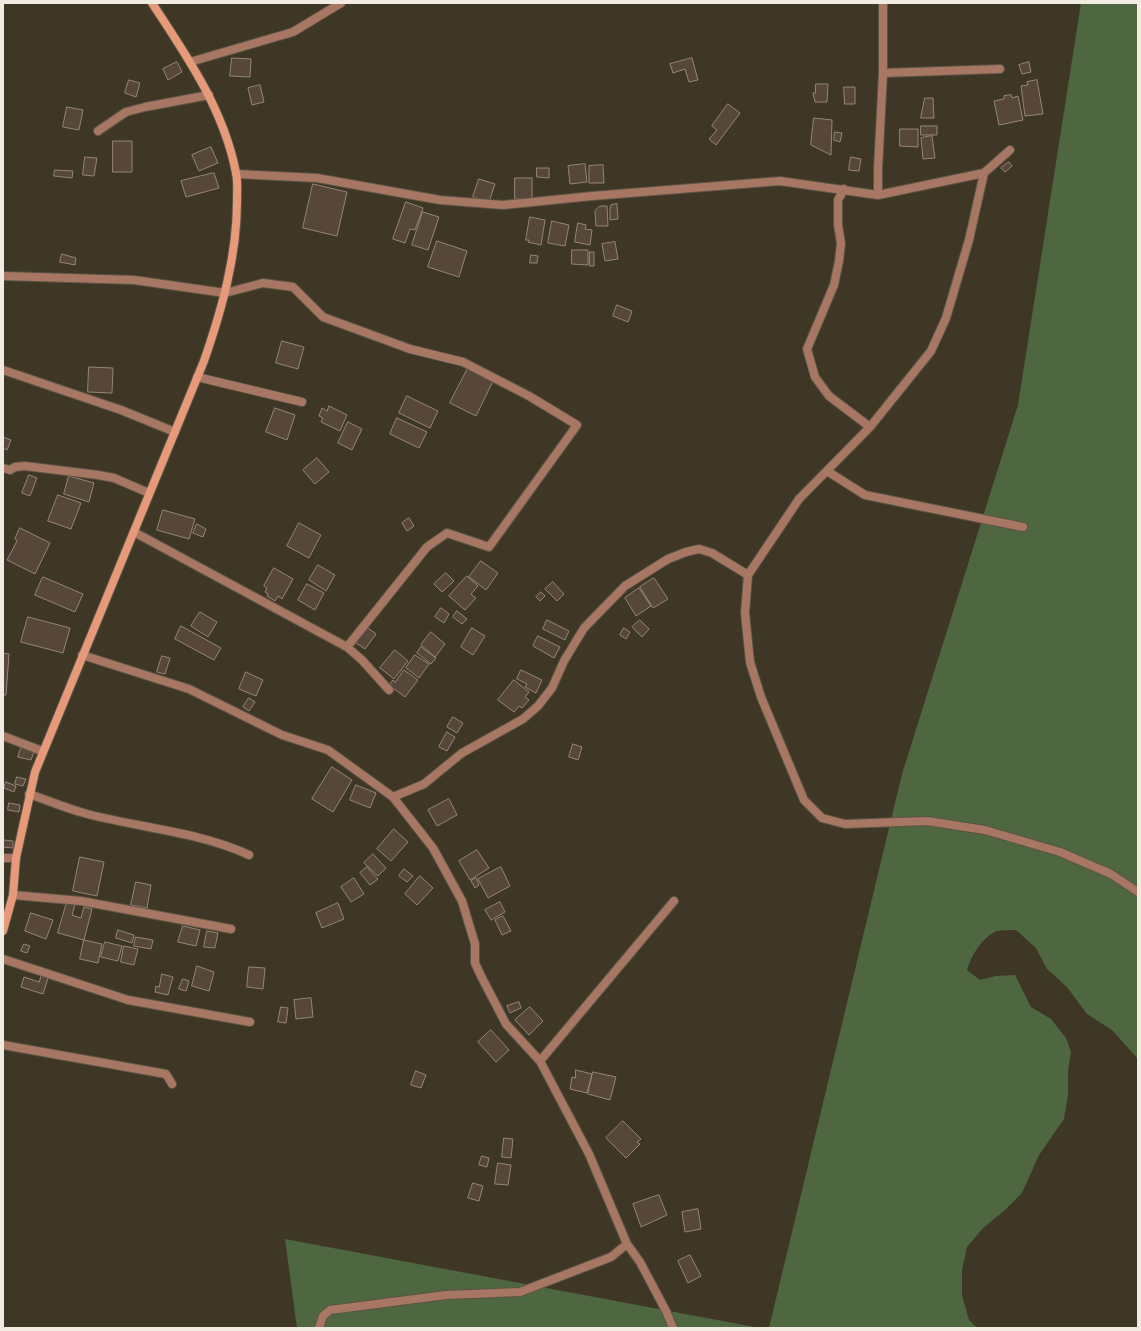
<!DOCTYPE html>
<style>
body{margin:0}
#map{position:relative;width:1141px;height:1331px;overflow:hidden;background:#3e3726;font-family:"Asap Condensed",sans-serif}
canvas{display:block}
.frame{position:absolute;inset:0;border:4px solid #f1ece2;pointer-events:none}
</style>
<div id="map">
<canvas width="1141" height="1331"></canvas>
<div class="frame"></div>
</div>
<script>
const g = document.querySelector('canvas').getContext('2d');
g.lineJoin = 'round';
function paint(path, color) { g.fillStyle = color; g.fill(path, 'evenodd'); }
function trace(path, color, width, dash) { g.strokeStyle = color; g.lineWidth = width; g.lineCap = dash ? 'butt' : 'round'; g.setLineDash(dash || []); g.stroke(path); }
const green = new Path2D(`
 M1081,3H1138V1059L1112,1030L1087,1014L1067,987L1047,969L1036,948L1016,930C1010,930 1002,930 997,931C983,936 971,956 967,970L980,980L996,976L1015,975L1031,1007L1051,1019L1066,1038L1071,1052L1068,1070V1095L1064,1119L1039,1155L1022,1193L1005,1210L983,1228L967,1247L962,1270V1295L969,1320L977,1328H769L902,774L1018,405Z
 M285,1239L760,1328H297Z`);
const building = new Path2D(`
 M232,58L251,59L250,77L230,76Z
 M692,58L698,80L689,82L685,69L673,73L670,64Z
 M177,62L182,72L168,80L163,69Z
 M1029,62L1031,72L1022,74L1019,65Z
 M129,80L140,83L136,97L125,93Z
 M1037,80L1043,114L1025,116L1021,86L1028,85L1027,82Z
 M816,84H828L827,102H815L813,93H815Z
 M260,85L264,102L252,105L248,88Z
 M844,87H855V104H845Z
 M1011,95L1012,98L1018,96L1023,120L999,125L994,101L1004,99V96Z
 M925,98H933L934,118H921Z
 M728,104L740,113L716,145L709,139L717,130L712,126Z
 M67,107L83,110L79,130L63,127Z
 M814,118L832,120L831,155L811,145Z
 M921,126H937V135H921Z
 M900,129H918V147L900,146Z
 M835,132L842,133L840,142L834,140Z
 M932,136L935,158L923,159L921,138Z
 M113,141H132V172H113Z
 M211,147L218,163L199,171L192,155Z
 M85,157L97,158L94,176L83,175Z
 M851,157L861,159L859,171L849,170Z
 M1009,162L1012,166L1005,172L1001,168Z
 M585,164L587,182L570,184L568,166Z
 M603,165L604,183H589V166Z
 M537,168H549V178L537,177Z
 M55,170L73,171L72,178L54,176Z
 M214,173L219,188L186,197L181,181Z
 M515,178H532V199H515Z
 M479,179L495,184L489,202L473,197Z
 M313,184L347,192L337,236L303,228Z
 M406,202L423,208L415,230L410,229L405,243L393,239Z
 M617,204L618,219L610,220V209L611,205Z
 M600,206H607L608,226H596L595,211Z
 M423,212L439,217L428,250L412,245Z
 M530,217L545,220L541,245L528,242L529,240H526Z
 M552,221L569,225L565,246L548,243Z
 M578,223L586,225L585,229L592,230L590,245L575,242Z
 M437,241L467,251L459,277L428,267Z
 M615,242L618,259L605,261L602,244Z
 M572,250H588V265L572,264Z
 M590,252H594V266H590Z
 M62,254L76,258L75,265L60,262Z
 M531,255L538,256L537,263H530Z
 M617,305L632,311L628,322L613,316Z
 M282,341L304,347L298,369L276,363Z
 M89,367L113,368L112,393L88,392Z
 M468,368L493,381L476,416L450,403Z
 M407,396L438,411L430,428L399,413Z
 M329,406L347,415L340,431L321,422L323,418L319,416L322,408L327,411Z
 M275,408L295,415L287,440L266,432Z
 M397,418L427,432L419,448L390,434Z
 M348,422L362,429L352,450L338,443Z
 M3,437L11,440L7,450L3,448Z
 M317,458L329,472L315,484L303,470Z
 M29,475L37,478L30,496L22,493Z
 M69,476L94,483L89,502L64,494Z
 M58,495L81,503L71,529L48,521Z
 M163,510L195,519L189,539L157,530Z
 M409,518L414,526L407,531L402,523Z
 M299,523L321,535L309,558L287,546Z
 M197,524L206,529L203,537L193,533Z
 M20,528L50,543L35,574L7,560L17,541L15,539Z
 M481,561L498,573L486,590L469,577Z
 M318,565L335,575L326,591L309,580Z
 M274,568L293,579L282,599L278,596L275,601L267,596L268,594L265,592L267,588L264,586Z
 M446,573L454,581L442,592L434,584Z
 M467,576L478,586L471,594L476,598L465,610L449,596Z
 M43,577L83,594L75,612L35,595Z
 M654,578L668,599L653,608L640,587Z
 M553,582L564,594L557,601L545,589Z
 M307,584L324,593L315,610L298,600Z
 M639,588L651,606L636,616L625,598Z
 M541,592L545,596L540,601L536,597Z
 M441,608L449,614L444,623L435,617Z
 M457,611L467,619L462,624L453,617Z
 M200,612L217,622L208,637L191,626Z
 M28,617L70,628L63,653L21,642Z
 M547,620L569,631L565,640L543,629Z
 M640,620L649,629L642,637L632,627Z
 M181,626L221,648L214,660L175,639Z
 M368,628L376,634L365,649L356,643Z
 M472,628L485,636L473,655L461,647Z
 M624,628L630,632L626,639L620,635Z
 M431,632L445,644L435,657L421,645Z
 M538,636L560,647L554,658L533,646Z
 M421,647L436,658L431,664L417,653Z
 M395,650L408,661L394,679L380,668Z
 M3,653L9,654L6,695H3Z
 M415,655L429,664L419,678L406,668Z
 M162,656L170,658L165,674L157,672Z
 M404,670L418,680L405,697L389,685L393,680L395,682Z
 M521,670L542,680L536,693L525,687L527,684L517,679Z
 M246,672L263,680L256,696L239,689Z
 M514,680L529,692L525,697L529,700L522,708L519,706L514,712L498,700Z
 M249,698L255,702L249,711L243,707Z
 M453,717L463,723L457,733L447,727Z
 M447,732L455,737L447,751L439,747Z
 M573,744L582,747L578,760L569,757Z
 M21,748L34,752L31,760L18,757Z
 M332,767L352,780L333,812L312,799Z
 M17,777L26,779L23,786L15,784Z
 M6,782L16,786L14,792L4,788Z
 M356,785L376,793L370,808L350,800Z
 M449,799L457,815L437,826L428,810Z
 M9,803L20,805L19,812L8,810Z
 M394,829L408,842L391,861L377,849Z
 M4,840L13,841V848L3,847Z
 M477,850L489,868L470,880L459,861Z
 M373,854L386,868L378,876L364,863Z
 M80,857L104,862L97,896L73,891Z
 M367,867L378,879L370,885L360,873Z
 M501,867L510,886L488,898L478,879Z
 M404,869L413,876L407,882L399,876Z
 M420,876L433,888L417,905L405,894Z
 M354,878L364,894L351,902L341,887Z
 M476,878L479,885L475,888L471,881Z
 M136,882L151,885L147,908L131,905Z
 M67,902L75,905L72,915L81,918L84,907L92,909L84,940L58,933Z
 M500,902L505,912L491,920L485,910Z
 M338,903L344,919L322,928L316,913Z
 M31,913L53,920L46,939L25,931Z
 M503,916L511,931L502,935L495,920Z
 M183,926L200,930L196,946L178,942Z
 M118,930L134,935L132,943L116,938Z
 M207,931L218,933L215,948L204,947Z
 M136,937L153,940L151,949L134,946Z
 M84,940L102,944L98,963L80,959Z
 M105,942L122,946L118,961L101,957Z
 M24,944L30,946L27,953L21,951Z
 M124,946L138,949L134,965L121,962Z
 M197,966L214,972L209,991L192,986Z
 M249,967L265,968L263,989L247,987Z
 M42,973L49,975L43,994L21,987L24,977L39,982Z
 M162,974L173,977L168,995L155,992L156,986L159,987Z
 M183,979L189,981L186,991L179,989Z
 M311,998L313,1017L296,1019L294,1000Z
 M519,1002L521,1008L510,1013L507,1006Z
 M281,1007L288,1008L286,1023L278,1022Z
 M530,1007L543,1021L529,1035L515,1020Z
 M491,1030L509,1050L496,1062L478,1042Z
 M576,1070L592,1074L587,1093L570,1089L572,1077L575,1078Z
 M416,1071L426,1075L421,1088L411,1085Z
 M593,1072L616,1077L610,1100L588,1094Z
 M623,1121L641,1139L637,1142L640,1144L626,1158L606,1138Z
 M504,1138L513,1139L511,1158L502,1157Z
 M482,1156L489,1158L487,1167L479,1165Z
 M498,1163L511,1165L508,1185L495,1184Z
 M473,1183L483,1186L479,1201L468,1198Z
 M659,1195L667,1215L641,1227L633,1204Z
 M698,1209L701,1229L685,1232L682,1212Z
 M690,1255L701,1276L688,1283L678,1261Z`);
const street = new Path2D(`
 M190,62L293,32L341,3
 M883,73L1000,69
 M98,131L126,112L145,107L209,95
 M1010,150L984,173L969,240L946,318L931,351L870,427L799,499L748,575L745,613L750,662L761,697L804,800L822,818L845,824L927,821L985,830L1060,852L1111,874L1138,892
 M236,174L317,178L440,200L503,205L592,196L780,181L878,195L984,173
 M844,189L838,200V225L841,243L839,261L834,285L807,349L815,377L829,396L870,427
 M878,195V169L883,73V3
 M3,276L134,280L225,293L263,283L293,287L323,317L410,349L463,362L529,396L577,425L489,547L447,533L427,547L347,647
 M3,370L121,410L175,432
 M197,377L302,402
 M3,468L10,470L15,467L25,466L98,475L114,478L149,493
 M827,471L865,495L1023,527
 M134,532L347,647L362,660L389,690
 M82,655L189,689L282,735L328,750L393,797L433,848L462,901L475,944V963L481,976L506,1024L540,1061L589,1154L627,1244L640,1262L666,1311L673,1328
 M3,736L42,751
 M29,794C47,800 65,808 84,813C138,828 197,831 249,855
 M393,797L424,784L462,753L523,719L538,706L552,688L564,661L584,628L625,586L668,559L686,552L699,549L712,553L748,575
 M3,858H16
 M13,895L81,901L231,929
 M3,959L128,1000L250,1022
 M3,1045L166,1074L172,1084
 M540,1061L674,901
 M319,1328L323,1316L330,1310L446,1295L520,1292L611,1257L627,1244`);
const secondary = new Path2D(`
 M3,931L13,895L16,858L35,772L204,361C222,309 237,256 237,201C237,192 238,182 236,173C224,110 187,56 152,3`);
paint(green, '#4f6740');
paint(building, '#56473a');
trace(building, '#968577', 1);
trace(street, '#5b5444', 10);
trace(secondary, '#5b5444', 10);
trace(street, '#a87763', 8);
trace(secondary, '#e79a7a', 8);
</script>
